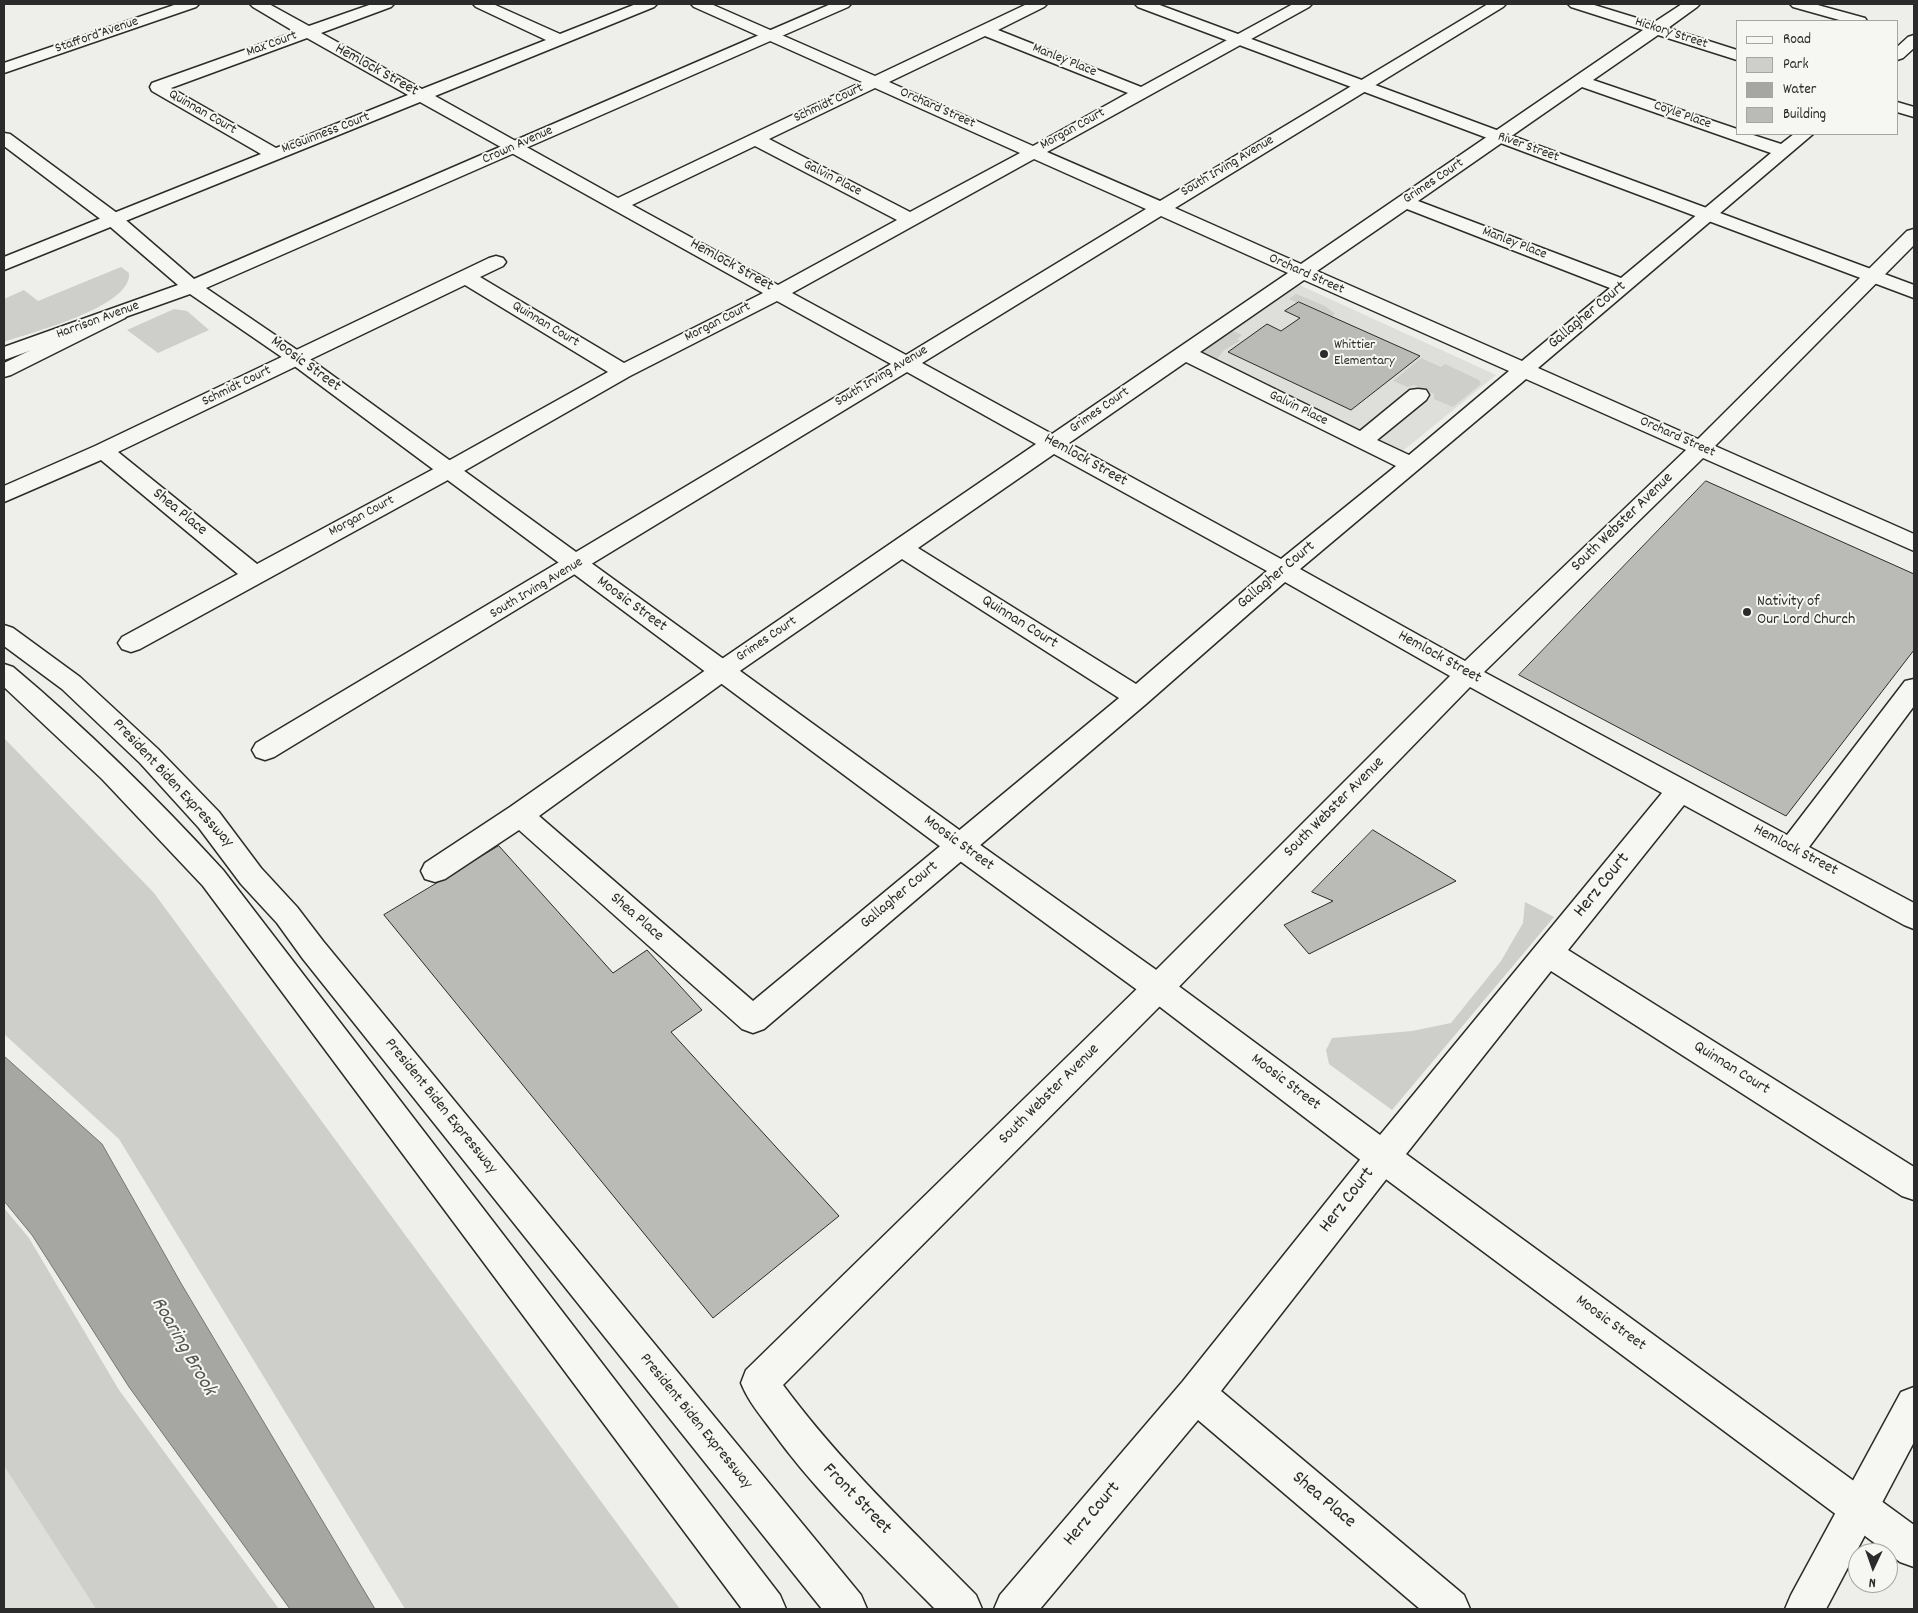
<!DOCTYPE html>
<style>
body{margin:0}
#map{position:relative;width:1918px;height:1613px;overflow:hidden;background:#eeeeea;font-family:Dekko,sans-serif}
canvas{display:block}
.frame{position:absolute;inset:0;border:5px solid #2b2b2b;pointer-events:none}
.legend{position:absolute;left:1736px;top:20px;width:162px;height:115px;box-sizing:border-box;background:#f6f6f2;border:1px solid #a5a5a2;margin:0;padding:6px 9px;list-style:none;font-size:15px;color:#2b2b2b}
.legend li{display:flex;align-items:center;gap:10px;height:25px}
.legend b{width:25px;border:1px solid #a5a5a2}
.north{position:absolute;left:1848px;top:1543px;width:50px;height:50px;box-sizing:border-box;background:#f6f6f2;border:1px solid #a5a5a2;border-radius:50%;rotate:183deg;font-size:14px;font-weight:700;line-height:20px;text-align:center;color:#2b2b2b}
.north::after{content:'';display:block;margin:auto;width:18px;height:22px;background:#2b2b2b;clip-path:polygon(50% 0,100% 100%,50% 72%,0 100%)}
</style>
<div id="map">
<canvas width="1918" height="1613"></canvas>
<div class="frame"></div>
<ul class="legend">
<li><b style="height:6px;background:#f6f6f2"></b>Road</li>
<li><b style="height:14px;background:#cececa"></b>Park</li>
<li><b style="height:14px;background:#a6a6a3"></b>Water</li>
<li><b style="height:14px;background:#babab7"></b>Building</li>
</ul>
<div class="north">N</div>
</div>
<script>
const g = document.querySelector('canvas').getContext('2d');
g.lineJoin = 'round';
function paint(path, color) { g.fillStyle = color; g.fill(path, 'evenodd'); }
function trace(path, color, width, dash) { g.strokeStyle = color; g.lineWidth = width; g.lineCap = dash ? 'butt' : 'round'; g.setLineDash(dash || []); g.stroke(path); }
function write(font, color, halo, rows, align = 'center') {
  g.font = font + ' Dekko,sans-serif'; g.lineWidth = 4; g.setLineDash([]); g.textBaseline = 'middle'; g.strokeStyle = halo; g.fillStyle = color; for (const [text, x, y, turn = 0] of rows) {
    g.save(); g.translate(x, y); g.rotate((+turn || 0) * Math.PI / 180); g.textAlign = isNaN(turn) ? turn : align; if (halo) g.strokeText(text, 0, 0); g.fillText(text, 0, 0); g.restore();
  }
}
const built = new Path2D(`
 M1295,283L1496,375L1388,463L1181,360Z
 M4,1466L96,1609H4Z`);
const green = new Path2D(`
 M121,267L129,273C133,307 29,333 4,342V299L24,290L38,301Z
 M1296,294L1325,306L1335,314L1332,316L1299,301L1297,303L1289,299Z
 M174,309L187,311L209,330L158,353L127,330Z
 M1231,330L1242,335L1237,339L1240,341L1224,350L1213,364L1201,355L1205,347Z
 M1421,358L1441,367L1445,364L1479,380L1481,384L1453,407L1434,399V394L1414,385L1408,387L1393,381Z
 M4,738L154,893L680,1609H405L119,1139L4,1034Z
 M1525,902L1554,917L1392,1110L1329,1064L1326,1050L1332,1038L1412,1031L1451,1023L1501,961L1523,923Z
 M4,1208L29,1238L119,1390L279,1609H96L4,1466Z`);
const water = new Path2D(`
 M4,1056L102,1144L182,1285L375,1609H290L129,1387L32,1235L4,1201Z`);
const building = new Path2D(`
 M1299,302L1420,356L1351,410L1228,352L1267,324L1281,331L1300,318L1285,311Z
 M1706,481L1914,574V650L1786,816L1519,675Z
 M1373,830L1456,881L1309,954L1284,925L1333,901L1312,892Z
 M499,846L613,973L647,950L702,1010L671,1032L839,1216L713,1318L384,915Z`);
const minor = new Path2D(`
 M177,4H199L196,7L4,73V63Z
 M250,4H269L309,26L372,4H394L391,7L321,33L422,89L546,40L476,7L473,4H493L560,34L636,4H657L654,7L435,96L618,198L862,82L694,7L691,4H711L875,76L1027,4H1047L1044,7L998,30L1141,87L1293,4H1312L1309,7L1047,152L1160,201L1488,4H1506L1503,7L1175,208L1301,264L1643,30L1571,7L1568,4H1591L1653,23L1682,4H1700L1697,7L1668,28L1737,50V60L1658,35L1593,80L1737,129V134H1750L1781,144L1794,134H1813L1538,368L1698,439L1907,231L1914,229V245L1715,446L1914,534V551L1703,458L1484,672L1787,835L1905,681L1914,679V706L1809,847L1914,903V929L1904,925L1684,805L1568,950L1914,1167V1200L1902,1196L1551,971L1395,1168L1221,1391L1464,1595L1470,1609H1420L1198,1420L1040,1609H994L1000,1595L1183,1381L1371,1146L1662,793L1470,687L1169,997L783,1385C840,1462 909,1527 976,1595L982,1609H935C879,1552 819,1496 772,1431C761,1416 748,1401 741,1383L746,1370L1147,979L1450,676L1285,582L1146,704L764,1029L753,1033L742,1029L519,830L445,879L435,882L425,879L421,871L425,863L510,807L713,665L1036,444L907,372L274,757L265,760L256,757L252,750L256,743L891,364L777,301L630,376L457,475L140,649L131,652L122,649L118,643L122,637L238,574L101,460L4,502V486L95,446L489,258L496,256L503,258L506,262L503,266L480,277L624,363L763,293L420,102L4,270V257L261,154L152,91L150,87L152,83L295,32L253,7ZM985,36L1128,93L1033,146L889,82ZM307,38L408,95L276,148L171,88ZM1582,87L1771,153L1621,278L1418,201ZM875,88L1020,153L910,212L769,139ZM755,146L897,220L778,285L632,205ZM1034,159L1146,209L906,355L792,293ZM1407,209L1610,288L1522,361L1317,271ZM1161,216L1288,273L1052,434L922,363ZM1304,280L1509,371L1409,455L1377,440L1426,400L1429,395L1426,390L1418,389L1410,390L1360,431L1200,352ZM465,285L608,372L441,465L257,564L118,452ZM1186,362L1396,466L1281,559L1069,443ZM1526,379L1686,450L1465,661L1300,569ZM1054,454L1267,571L1136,684L918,548ZM902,559L1119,698L753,1001L539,816L731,677Z
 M1790,4H1814L1865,18L1867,21H1843L1793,7Z
 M1914,35V48L1903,58L1897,60V47L1908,37Z
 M1897,102L1914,107V117L1897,112Z
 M118,308L125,310L128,314L125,318L11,375L4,377V363Z
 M1914,1387V1442L1826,1609H1785L1791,1595L1901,1392Z`);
const major = new Path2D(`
 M831,4H851L848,7L206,288L303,354L969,837L1169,979L1395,1146L1914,1525V1567L1900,1562L1371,1168L1147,997L949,853L289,362L190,294L4,360V347L178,285L107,224L4,146V133L10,134L121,216L194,279Z
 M1135,4H1157L1914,285V298L1138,7Z`);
const highway = new Path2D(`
 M4,625L13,628L80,677L158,749L219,812L261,868L297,907L323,941L861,1595L867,1609H822L303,959L277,923L241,884L199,828L140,763L62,689L4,646Z
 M4,664L13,667C88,730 157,798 223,870L780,1595L786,1609H742L203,886L102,779L4,687Z`);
const markers = [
 [1324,354,5,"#2b2b2b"],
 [1747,612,5,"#2b2b2b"]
];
const farStreetnames = [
 ["Hickory Street",1671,34,18],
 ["Stafford Avenue",97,36,-19],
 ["Max Court",272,45,-20],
 ["Manley Place",1064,61,22],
 ["Schmidt Court",829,104,-25],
 ["Orchard Street",937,109,24],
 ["Quinnan Court",202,113,30],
 ["Coyle Place",1682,116,19],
 ["Morgan Court",1073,130,-29],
 ["McGuinness Court",326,134,-21],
 ["Crown Avenue",518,146,-24],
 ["River Street",1528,148,20],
 ["South Irving Avenue",1228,167,-31],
 ["Galvin Place",832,179,27],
 ["Grimes Court",1434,182,-34],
 ["Manley Place",1514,244,21],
 ["Orchard Street",1306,275,24],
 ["Harrison Avenue",98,321,-20],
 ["Morgan Court",718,323,-27],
 ["Quinnan Court",545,325,31],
 ["South Irving Avenue",882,377,-31],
 ["Schmidt Court",237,387,-26],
 ["Galvin Place",1298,409,26],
 ["Grimes Court",1100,411,-35],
 ["Orchard Street",1677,438,24],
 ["Morgan Court",362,517,-28],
 ["South Irving Avenue",537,589,-31],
 ["Grimes Court",767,640,-34]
];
const farPoinames = [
 ["Whittier",1334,346],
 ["Elementary",1334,362]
];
const streetNames = [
 ["Hemlock Street",376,71,29],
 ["Hemlock Street",731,266,29],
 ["Gallagher Court",1588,316,-40],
 ["Moosic Street",305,365,36],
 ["Hemlock Street",1085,461,29],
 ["Shea Place",179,513,39],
 ["South Webster Avenue",1623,523,-44],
 ["Gallagher Court",1277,576,-40],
 ["Moosic Street",631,605,36],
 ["Quinnan Court",1019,623,32],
 ["Hemlock Street",1439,658,29],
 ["President Biden Expressway",172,784,47],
 ["South Webster Avenue",1335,808,-45],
 ["Moosic Street",958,844,36],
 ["Hemlock Street",1795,851,28],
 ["Gallagher Court",900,896,-40],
 ["Shea Place",636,918,41],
 ["Quinnan Court",1731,1069,32],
 ["Moosic Street",1285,1083,37],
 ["South Webster Avenue",1050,1095,-45],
 ["President Biden Expressway",440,1107,51],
 ["Moosic Street",1610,1324,36],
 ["President Biden Expressway",695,1422,51]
];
const poiNames = [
 ["Nativity of",1757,603],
 ["Our Lord Church",1757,621]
];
const nearStreetnames = [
 ["Herz Court",1603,886,-51],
 ["Herz Court",1348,1201,-52],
 ["Front Street",856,1500,46],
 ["Shea Place",1323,1501,40],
 ["Herz Court",1093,1515,-50]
];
const nearWaternames = [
 ["Roaring Brook",182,1347,60]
];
paint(built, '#dededb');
paint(green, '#cececa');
paint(water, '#a6a6a3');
trace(water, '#757573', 1);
paint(building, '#babab7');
trace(building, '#2b2b2b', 1);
trace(minor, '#2b2b2b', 3);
trace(major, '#2b2b2b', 3);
trace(highway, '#2b2b2b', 3);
paint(minor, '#f6f6f2');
paint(major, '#f6f6f2');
paint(highway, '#f6f6f2');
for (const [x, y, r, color] of markers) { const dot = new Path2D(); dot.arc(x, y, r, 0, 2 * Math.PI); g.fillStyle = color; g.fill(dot); trace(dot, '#f6f6f2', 2); }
write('14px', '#2b2b2b', '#f6f6f2', farStreetnames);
write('14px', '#2b2b2b', '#f6f6f2', farPoinames, 'left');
write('16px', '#2b2b2b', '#f6f6f2', streetNames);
write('16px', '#2b2b2b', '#f6f6f2', poiNames, 'left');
write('19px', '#2b2b2b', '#f6f6f2', nearStreetnames);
write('italic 21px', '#565655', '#f6f6f2', nearWaternames);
</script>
